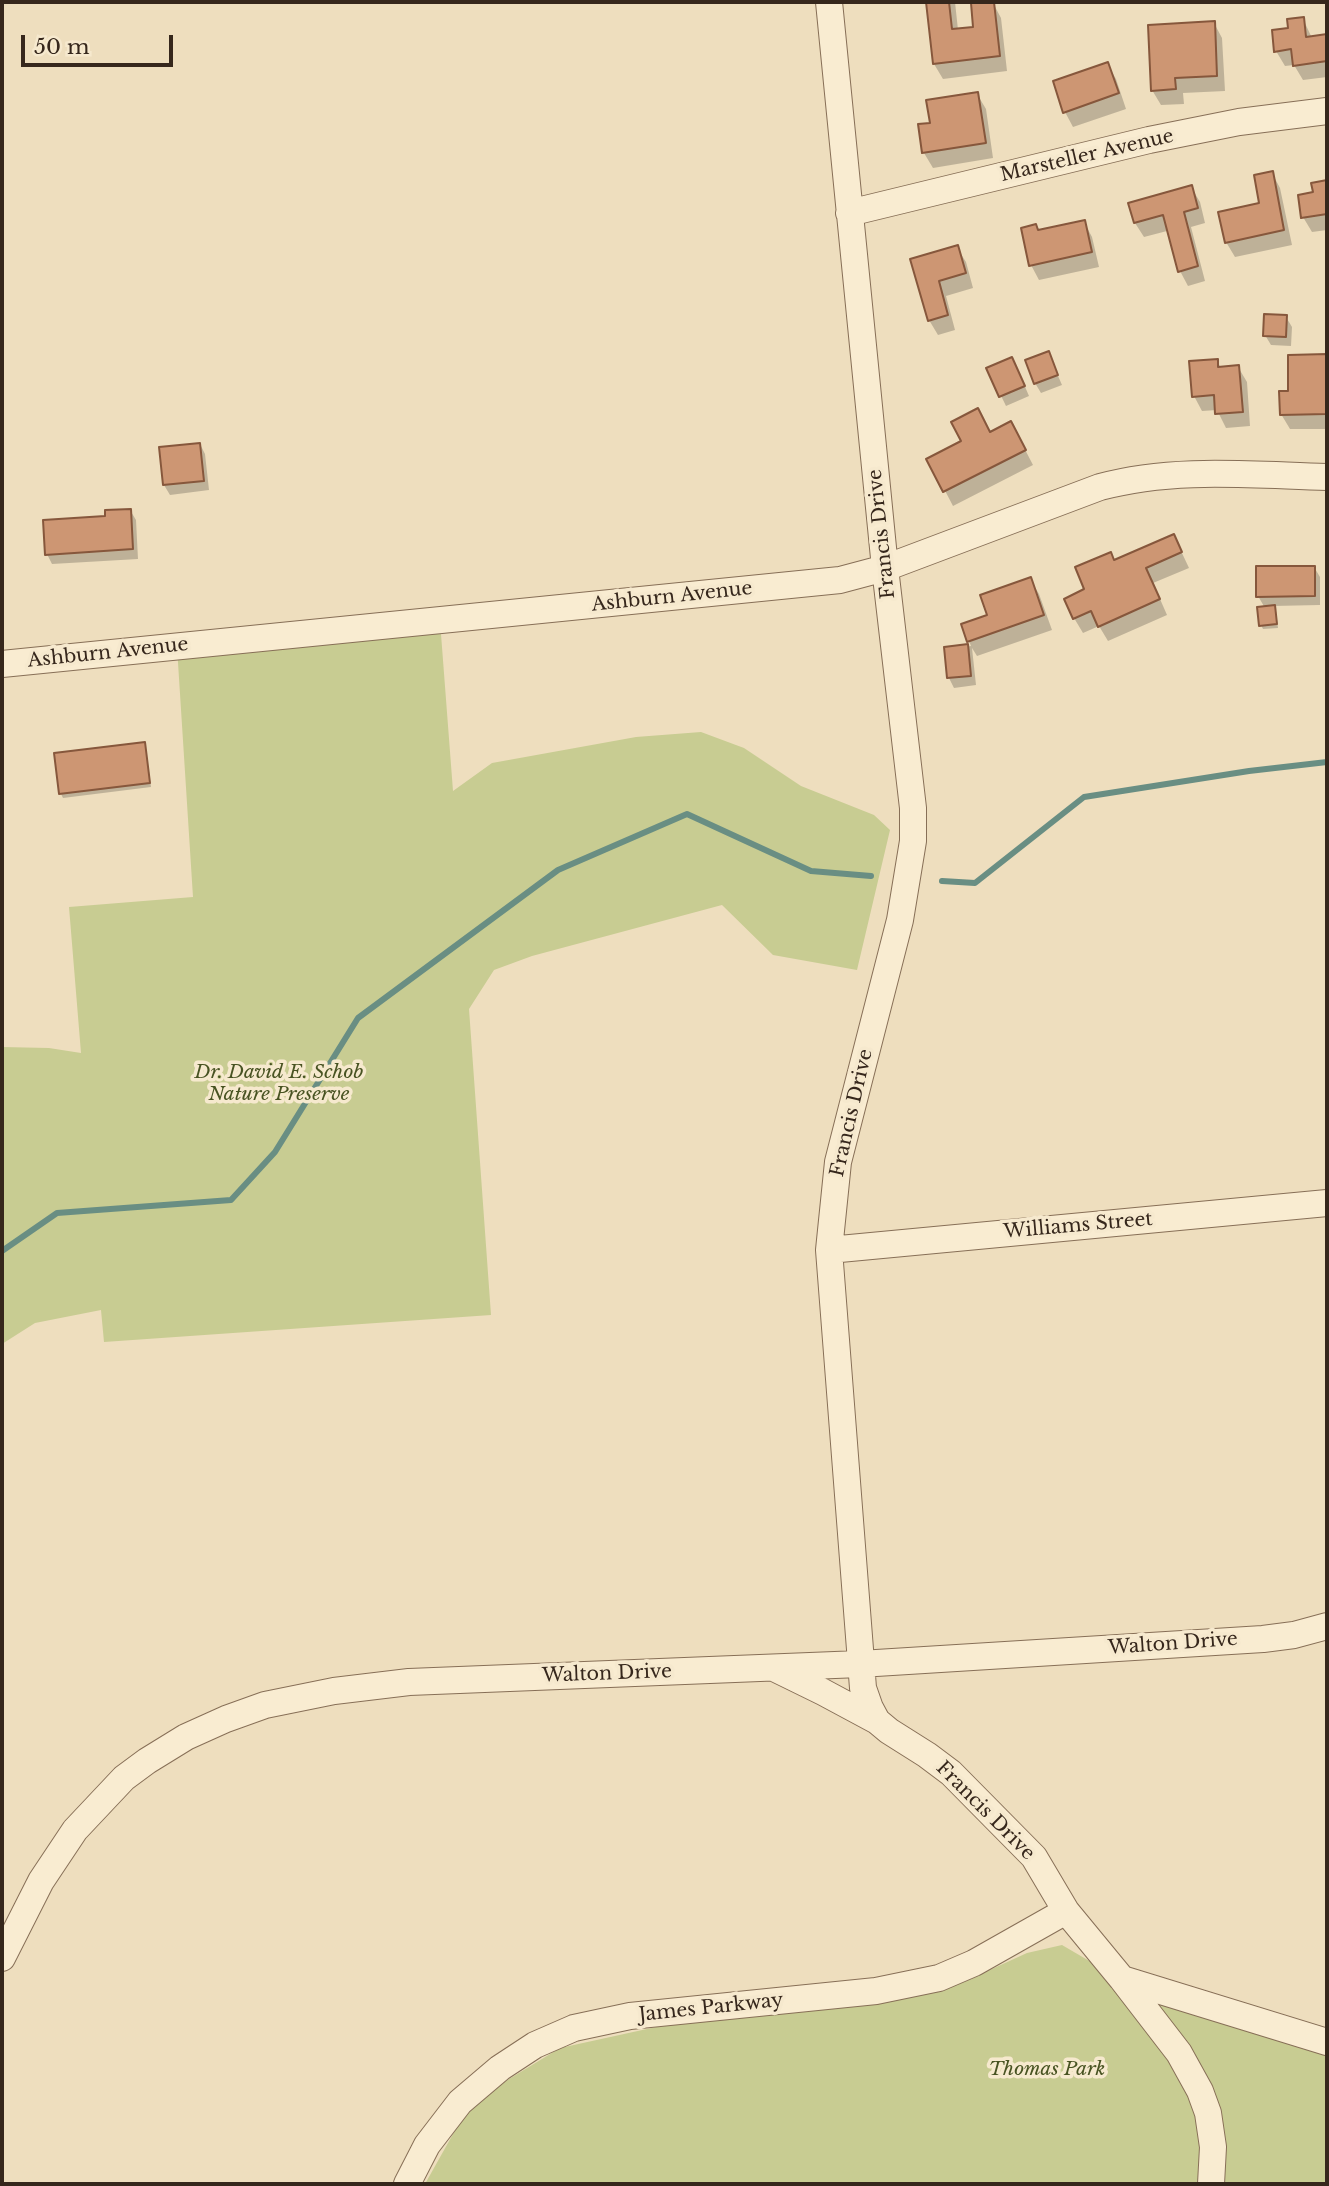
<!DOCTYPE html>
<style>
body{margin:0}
#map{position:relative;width:1329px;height:2186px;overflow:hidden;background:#eedebe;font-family:"Libre Baskerville",serif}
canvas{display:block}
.frame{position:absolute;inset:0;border:4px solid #36271c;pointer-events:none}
.scale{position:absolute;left:21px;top:35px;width:152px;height:32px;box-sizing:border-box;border:4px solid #36271c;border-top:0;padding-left:9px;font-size:21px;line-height:24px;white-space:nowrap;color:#36271c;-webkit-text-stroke:5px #f6e9ce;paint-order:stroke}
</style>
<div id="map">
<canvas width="1329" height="2186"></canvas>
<div class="frame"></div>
<div class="scale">50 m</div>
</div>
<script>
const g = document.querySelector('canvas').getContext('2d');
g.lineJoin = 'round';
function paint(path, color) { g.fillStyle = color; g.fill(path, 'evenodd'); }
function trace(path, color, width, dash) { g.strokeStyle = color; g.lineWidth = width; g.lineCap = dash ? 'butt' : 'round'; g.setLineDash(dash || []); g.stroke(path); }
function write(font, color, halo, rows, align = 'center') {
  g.font = font + ' "Libre Baskerville",serif'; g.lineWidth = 7; g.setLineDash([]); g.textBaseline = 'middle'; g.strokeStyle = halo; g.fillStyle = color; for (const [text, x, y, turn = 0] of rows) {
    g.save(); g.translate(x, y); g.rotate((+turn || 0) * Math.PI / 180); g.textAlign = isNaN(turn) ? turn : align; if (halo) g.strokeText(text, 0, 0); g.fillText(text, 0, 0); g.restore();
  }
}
const green = new Path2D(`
 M440,621L453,791L492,763L636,737L701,732L744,748L801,786L874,815L890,830L857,970L773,955L722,905L532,956L494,970L469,1009L491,1315L104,1342L101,1310L35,1323L2,1344V1047L49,1048L81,1053L69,907L193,897L177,647Z
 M1062,1945L1156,2000L1327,2054V2184H425L462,2118L491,2090L560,2048L656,2027L959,1984L1027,1953Z`);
const shadow = new Path2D(`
 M928,2H955L958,30L975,28L993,3L1001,18L1007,71L943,79L934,64Z
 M1303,19L1312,38L1327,36V77L1303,80L1294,65L1285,66L1276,51L1290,29Z
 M1214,23L1222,38L1225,91L1183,93L1184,104L1161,105L1152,90Z
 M1107,64L1116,79L1126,109L1073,127L1065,112Z
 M977,94L986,109L993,158L933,168L924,153L932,124Z
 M1272,173L1280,188L1292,245L1235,257L1226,242L1261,205Z
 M1327,182V230L1312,232L1303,217L1315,194L1313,184Z
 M1191,187L1200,202L1205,223L1191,227L1205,281L1188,286L1180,271L1167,231L1144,237L1135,223Z
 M1084,222L1092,237L1099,267L1039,280L1031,265L1039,232Z
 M957,248L966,262L973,288L946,296L955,330L938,335L929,320L912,260Z
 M1286,317L1292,327L1291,346L1271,345L1265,335Z
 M1048,353L1062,385L1041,393L1035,383Z
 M1289,356H1327V429H1290L1281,414L1290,393Z
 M1217,361L1221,368L1238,367L1247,382L1250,426L1226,428L1217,410L1202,411L1194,396Z
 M1017,368L1029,396L1006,406L988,369Z
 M990,434L1019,438L1033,465L953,506L929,460Z
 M200,444L205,454L209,490L170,495L164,485L161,449Z
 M130,510L136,520L138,559L52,564L47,554L107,517Z
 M1181,551L1189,568L1153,583L1167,615L1108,641L1099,626L1083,633L1074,618L1087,590L1114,562Z
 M1314,567L1320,577V605L1273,606L1276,611L1278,628L1263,629L1261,625L1265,608L1258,596Z
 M1030,579L1039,594L1052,630L977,656L972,648L976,685L954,688L949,678L946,649L971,646L963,626L989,616Z
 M144,743L146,748L151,787L63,798L61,794Z`);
const stream = new Path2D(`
 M942,881L975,883L1084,797L1249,771L1327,762
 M2,1251L57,1213L231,1200L275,1152L358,1018L558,870L687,814L811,871L871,876`);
const building = new Path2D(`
 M926,2H949L952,29L973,27L971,3L994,2L1000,56L933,64Z
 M1304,17L1306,37L1327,34V61L1293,66L1291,49L1274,52L1272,30L1288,28L1287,19Z
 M1215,21L1217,76L1175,78L1176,89L1151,91L1148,25Z
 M1108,62L1119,93L1063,113L1053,81Z
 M978,92L986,143L922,153L918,124L930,123L926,100Z
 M1273,171L1284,230L1225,243L1218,212L1259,203L1254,175Z
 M1327,180V214L1301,218L1298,195L1313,192L1311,183Z
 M1192,185L1198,208L1184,212L1198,266L1178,272L1163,215L1134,223L1128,203Z
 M1085,220L1092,252L1029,266L1021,228L1036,224L1038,230Z
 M958,245L966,273L939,281L948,315L928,321L910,259Z
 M1264,314L1287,315L1286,337L1263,336Z
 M1049,351L1058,375L1034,384L1025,360Z
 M1327,354V414L1280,415L1279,391H1288V355Z
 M1012,357L1025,386L999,397L986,368Z
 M1218,359V367L1239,365L1243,412L1215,414L1214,395L1192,397L1189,361Z
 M978,408L990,432L1011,421L1026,450L943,492L926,459L961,441L951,422Z
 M200,443L204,481L163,485L159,447Z
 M131,509L133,549L45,555L43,520L105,516V510Z
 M1174,534L1182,552L1146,568L1160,599L1098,627L1091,611L1073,619L1064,599L1084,589L1075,567L1111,552L1114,560Z
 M1256,566H1315V596L1256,597Z
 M1031,577L1044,615L967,642L961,624L987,615L980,595Z
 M1275,605L1277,624L1259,626L1257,607Z
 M968,644L971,676L947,678L944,647Z
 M145,742L150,783L59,794L54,753Z`);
const minor = new Path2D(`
 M829,2L885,568L913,808V841L900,920L838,1162L829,1250L863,1688L870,1708L877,1721L889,1731L927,1755L951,1773L1034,1857L1066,1911L1122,1979L1179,2053L1200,2091L1208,2113L1213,2147L1211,2184
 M849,213L1149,140L1239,122L1327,111
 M2,664L840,580L885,568L1100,487C1174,467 1251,475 1327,477
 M829,1250L1327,1203
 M776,1669L823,1692L877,1721
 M2,1958L41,1881L75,1830L124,1778L147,1761L186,1737L226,1719L265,1705L334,1691L409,1682L860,1664L1263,1639L1294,1635L1327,1626
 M1122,1979L1327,2042
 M407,2184L427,2145L460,2102L500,2068L535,2045L574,2028L630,2016L876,1991L939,1978L974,1963L1066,1911`);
const streetNames = [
 ["Marsteller Avenue",1087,156,-13],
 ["Francis Drive",882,534,-96],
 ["Ashburn Avenue",672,597,-6],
 ["Ashburn Avenue",108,653,-6],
 ["Francis Drive",852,1113,-77],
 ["Williams Street",1078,1226,-5],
 ["Walton Drive",1173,1644,-4],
 ["Walton Drive",607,1674,-2],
 ["Francis Drive",985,1811,45],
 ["James Parkway",711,2008,-6]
];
const parkNames = [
 ["Dr. David E. Schob",279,1073],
 ["Nature Preserve",279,1095],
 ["Thomas Park",1047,2070]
];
paint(green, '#c8cc92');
paint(shadow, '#0003');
trace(stream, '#698e83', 6);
paint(building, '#cd9673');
trace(building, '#86573c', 2);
trace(minor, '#876f57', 28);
trace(minor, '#f9ecd1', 26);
write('19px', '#36271c', '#f6e9ce', streetNames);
write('italic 19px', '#485322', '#f6e9ce', parkNames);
</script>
